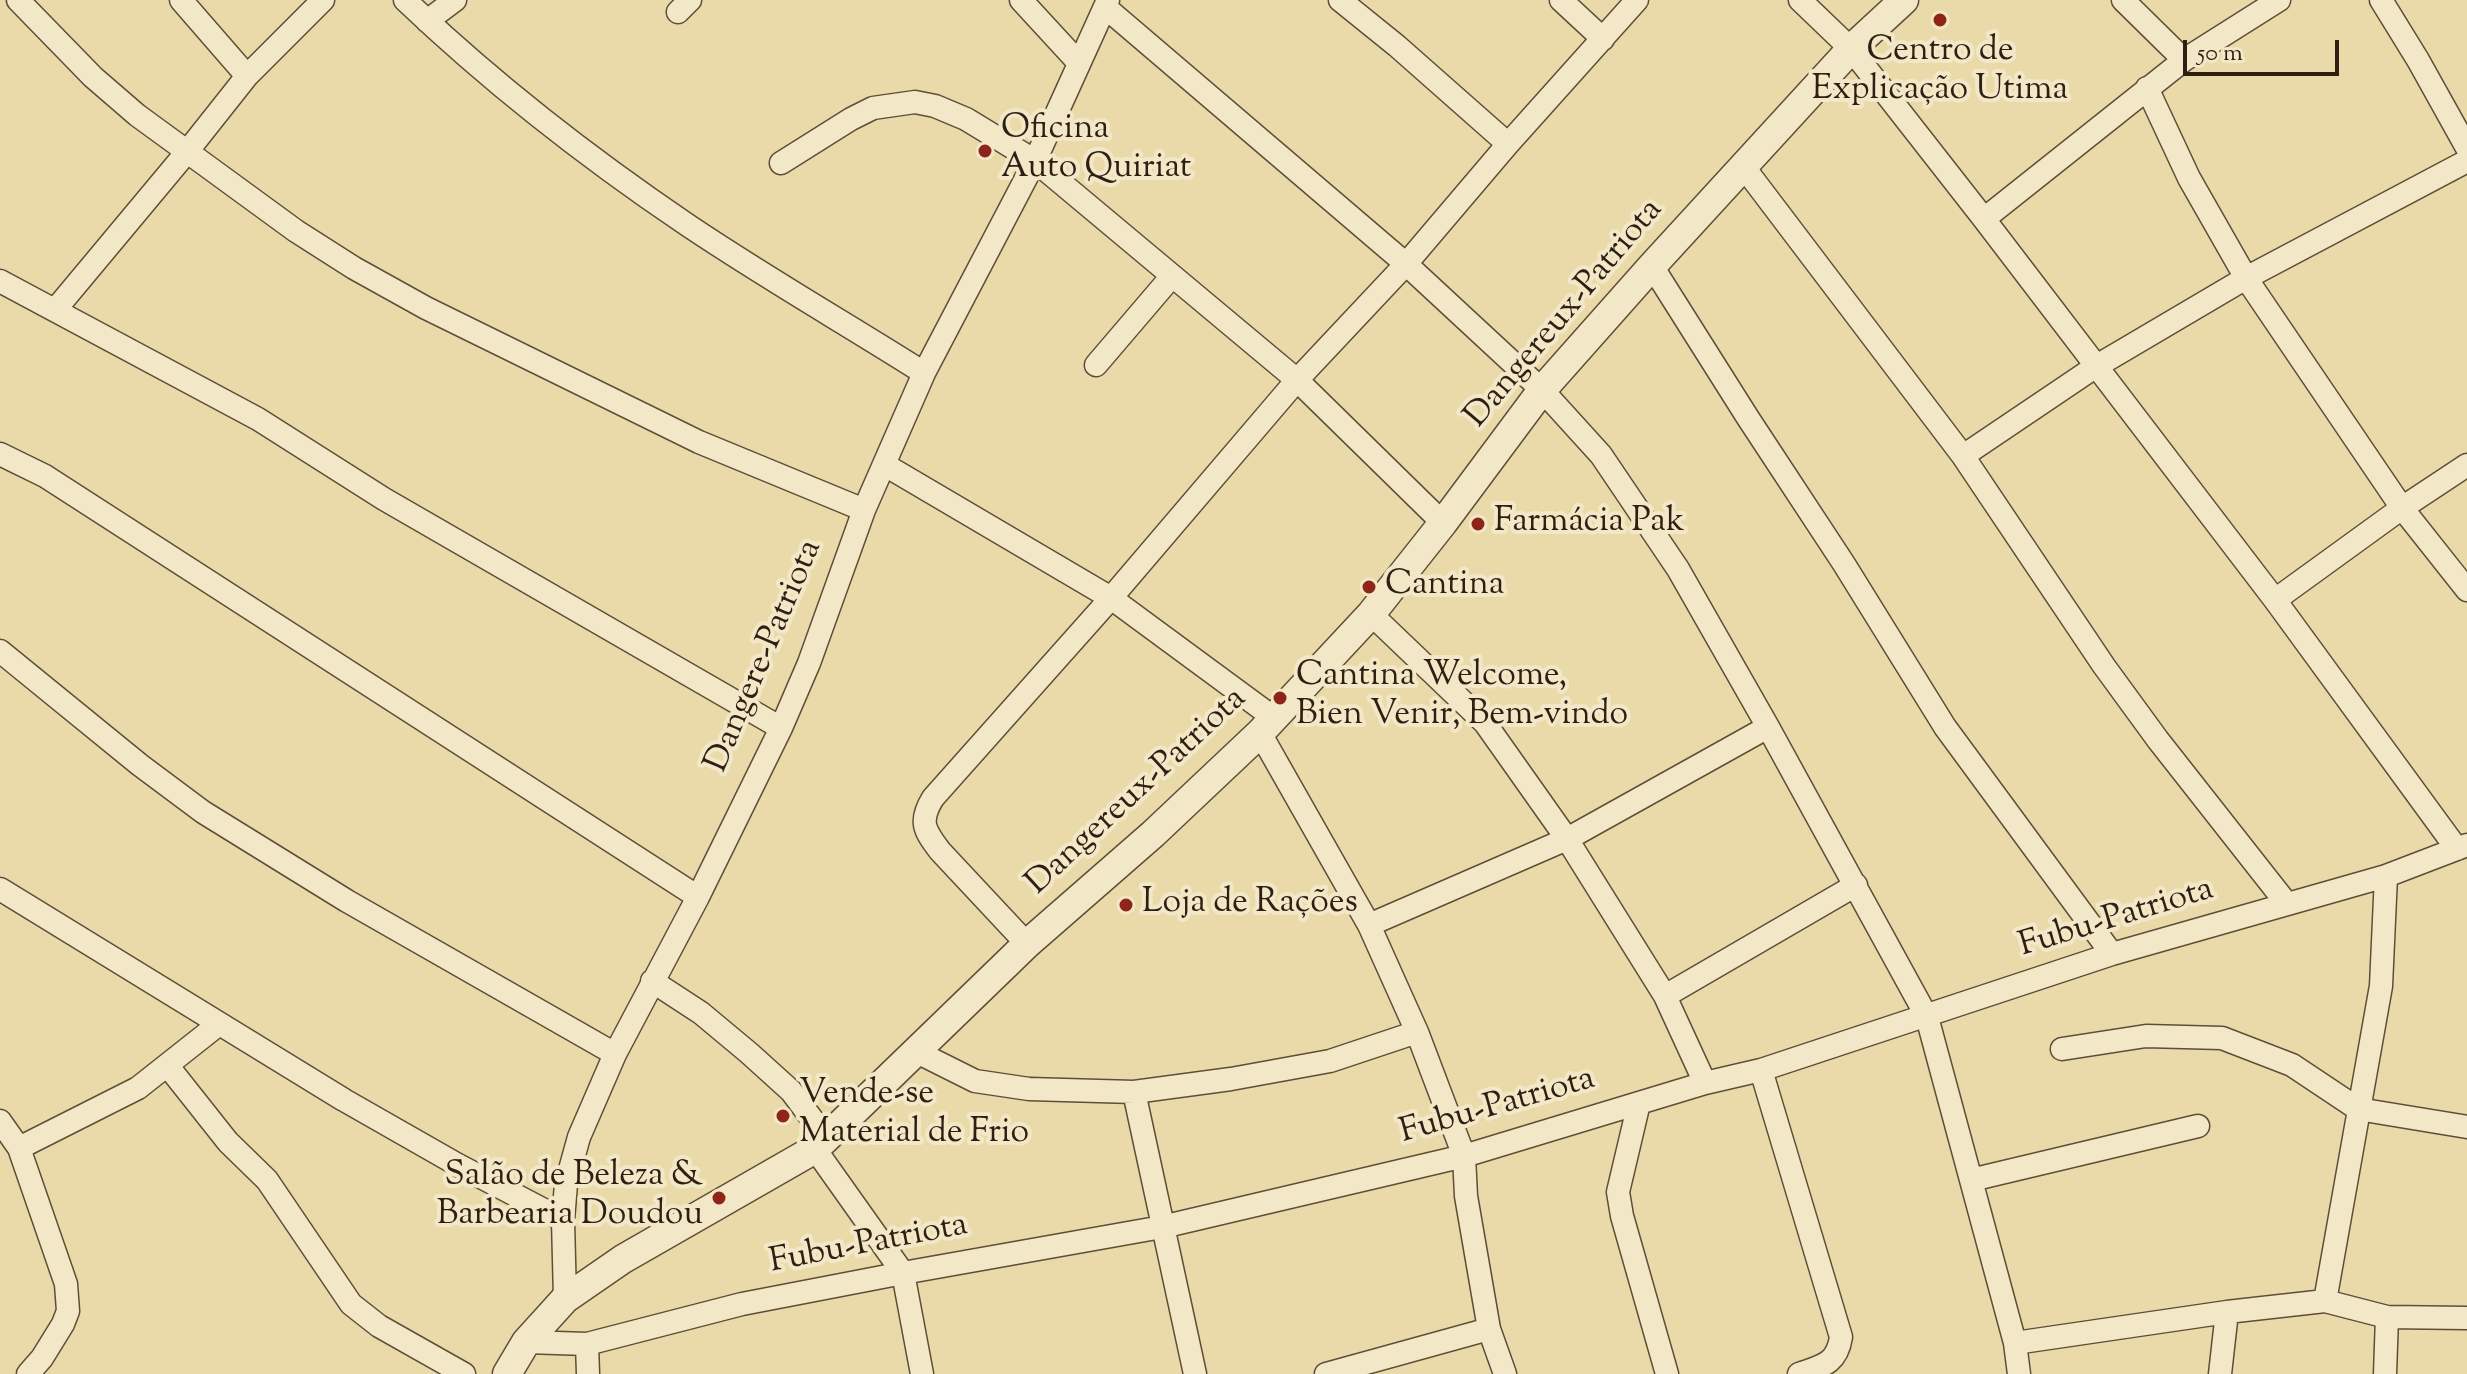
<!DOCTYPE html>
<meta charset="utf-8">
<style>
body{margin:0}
#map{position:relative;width:2467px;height:1374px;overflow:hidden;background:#ebdaa9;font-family:"Sorts Mill Goudy",serif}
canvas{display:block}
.scale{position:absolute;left:2183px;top:40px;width:156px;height:36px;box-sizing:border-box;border:4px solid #2f1f12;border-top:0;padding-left:10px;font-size:24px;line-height:28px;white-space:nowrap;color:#2f1f12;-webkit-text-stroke:6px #f2e7c7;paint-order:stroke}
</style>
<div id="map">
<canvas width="2467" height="1374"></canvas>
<div class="scale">50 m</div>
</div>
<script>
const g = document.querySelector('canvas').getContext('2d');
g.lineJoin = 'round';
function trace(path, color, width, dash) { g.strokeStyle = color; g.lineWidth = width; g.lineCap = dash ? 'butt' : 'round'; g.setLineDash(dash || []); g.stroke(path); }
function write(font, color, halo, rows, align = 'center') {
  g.font = font + ' "Sorts Mill Goudy",serif'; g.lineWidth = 8; g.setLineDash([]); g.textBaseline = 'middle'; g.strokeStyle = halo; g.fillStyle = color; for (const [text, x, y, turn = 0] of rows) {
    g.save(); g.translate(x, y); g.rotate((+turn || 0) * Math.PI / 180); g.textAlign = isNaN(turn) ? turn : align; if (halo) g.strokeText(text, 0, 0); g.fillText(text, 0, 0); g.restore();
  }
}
const minor = new Path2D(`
 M18,0L93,77L137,115L296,231L354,268L426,308L699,442L864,510
 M181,0L247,76
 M405,0C492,83 587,157 686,224C763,276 845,323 924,373
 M1021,0L1079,63
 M1340,0L1397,46L1508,144
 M1561,0L1603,39
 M1800,0L1851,49L1984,219L2275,600L2457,849
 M2123,0L2184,60
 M2381,0L2418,60L2467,148
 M1105,7L1406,264L1542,390L1601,455L1678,569L1768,727L1927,1017L2015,1343L2019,1374
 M678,12L690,0
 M427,21L455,0
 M2147,88L2189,178L2246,278L2402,508L2467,590
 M781,163L851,119L873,108L915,102L935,106L966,119L1035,161L1297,380L1443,523
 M1743,166L1963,456L2104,666L2158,740L2287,904
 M1984,219L2184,60L2279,0
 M1652,266L1748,418L1844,564L1945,727L2112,954
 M0,281L258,419L384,499L781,728
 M55,310L186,153L247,76L323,0
 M1096,365L1172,276
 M0,454L45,476L698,897
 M1963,456L2095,367L2246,278L2467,161
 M885,465L1111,598L1274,718
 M2275,600L2402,508L2467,465
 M1371,614L1485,723L1567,839L1665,996L1705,1083
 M0,651L140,765L203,812L347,901L615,1054
 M1260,733L1369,925L1417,1032L1464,1156L1466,1196L1489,1329L1505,1374
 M0,889L344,1100L458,1165L563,1220
 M1369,925L1567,839L1768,727
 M1027,944L940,851C925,831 918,822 933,798L1111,598L1297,380L1406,264L1508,144L1637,0
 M652,981L701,1013L749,1053L791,1091L815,1123V1149L903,1273L922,1374
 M1665,996L1856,885
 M2062,1049L2146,1036L2222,1038L2292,1065L2358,1109L2467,1127
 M917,1052L975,1081L1029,1089L1134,1092L1231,1079L1330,1061L1417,1032
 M167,1065L228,1142L267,1180L351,1304L379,1326L464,1374
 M1761,1070L1841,1337C1837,1364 1822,1366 1799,1374
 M1134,1092L1195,1374
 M1639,1103L1618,1192L1622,1216L1667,1374
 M0,1121L19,1148L138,1088L219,1024
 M19,1148L66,1284L68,1311L63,1324L42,1358L28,1374
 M1971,1180L2198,1126
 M565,1299L563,1220L566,1184L579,1137L615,1054L698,897L781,728L809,663L864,510L924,373L1035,161L1108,0
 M2325,1301L2381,986L2386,876
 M526,1342L587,1344L742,1304L903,1273L1162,1227L1464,1156L1705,1083L1761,1070L2112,954L2386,876L2467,845
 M2015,1343L2227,1312L2325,1301L2387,1317L2467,1318
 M587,1344L588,1374
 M1326,1374L1489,1329
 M2220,1374L2227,1312
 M2385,1374L2387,1317`);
const tertiary = new Path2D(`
 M507,1374L526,1342L565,1299L623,1259L815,1149L1027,944L1153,834L1260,733L1371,614L1443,523L1542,390L1652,266L1851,49L1904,0`);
const markers = [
 [1940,20,8,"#8f2418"],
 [985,151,8,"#8f2418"],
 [1478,524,8,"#8f2418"],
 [1369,587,8,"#8f2418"],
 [1280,698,8,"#8f2418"],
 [1126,905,8,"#8f2418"],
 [783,1116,8,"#8f2418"],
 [719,1198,8,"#8f2418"]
];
const poiNames = [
 ["Centro de",1940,53,"center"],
 ["Explicação Utima",1940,92,"center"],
 ["Oficina",1001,131],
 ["Auto Quiriat",1001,170],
 ["Farmácia Pak",1494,524],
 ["Cantina",1385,587],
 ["Cantina Welcome,",1296,678],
 ["Bien Venir, Bem-vindo",1296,717],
 ["Loja de Rações",1142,905],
 ["Vende-se",799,1096],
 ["Material de Frio",799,1135],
 ["Salão de Beleza &",703,1178,"right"],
 ["Barbearia Doudou",703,1217,"right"]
];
const streetNames = [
 ["Dangereux-Patriota",1566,315,-50],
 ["Dangere-Patriota",766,657,-67],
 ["Dangereux-Patriota",1138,793,-43],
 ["Fubu-Patriota",2117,920,-17],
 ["Fubu-Patriota",1498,1108,-16],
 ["Fubu-Patriota",869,1246,-11]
];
trace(minor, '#5e4e38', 25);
trace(tertiary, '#5e4e38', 31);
trace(minor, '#f2e7c7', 22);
trace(tertiary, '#f2e7c7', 28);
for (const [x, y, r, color] of markers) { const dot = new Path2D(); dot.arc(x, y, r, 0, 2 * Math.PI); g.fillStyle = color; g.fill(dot); trace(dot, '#f2e7c7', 3); }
write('34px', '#2f1f12', '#f2e7c7', poiNames, 'left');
write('34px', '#2f1f12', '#f2e7c7', streetNames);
</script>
